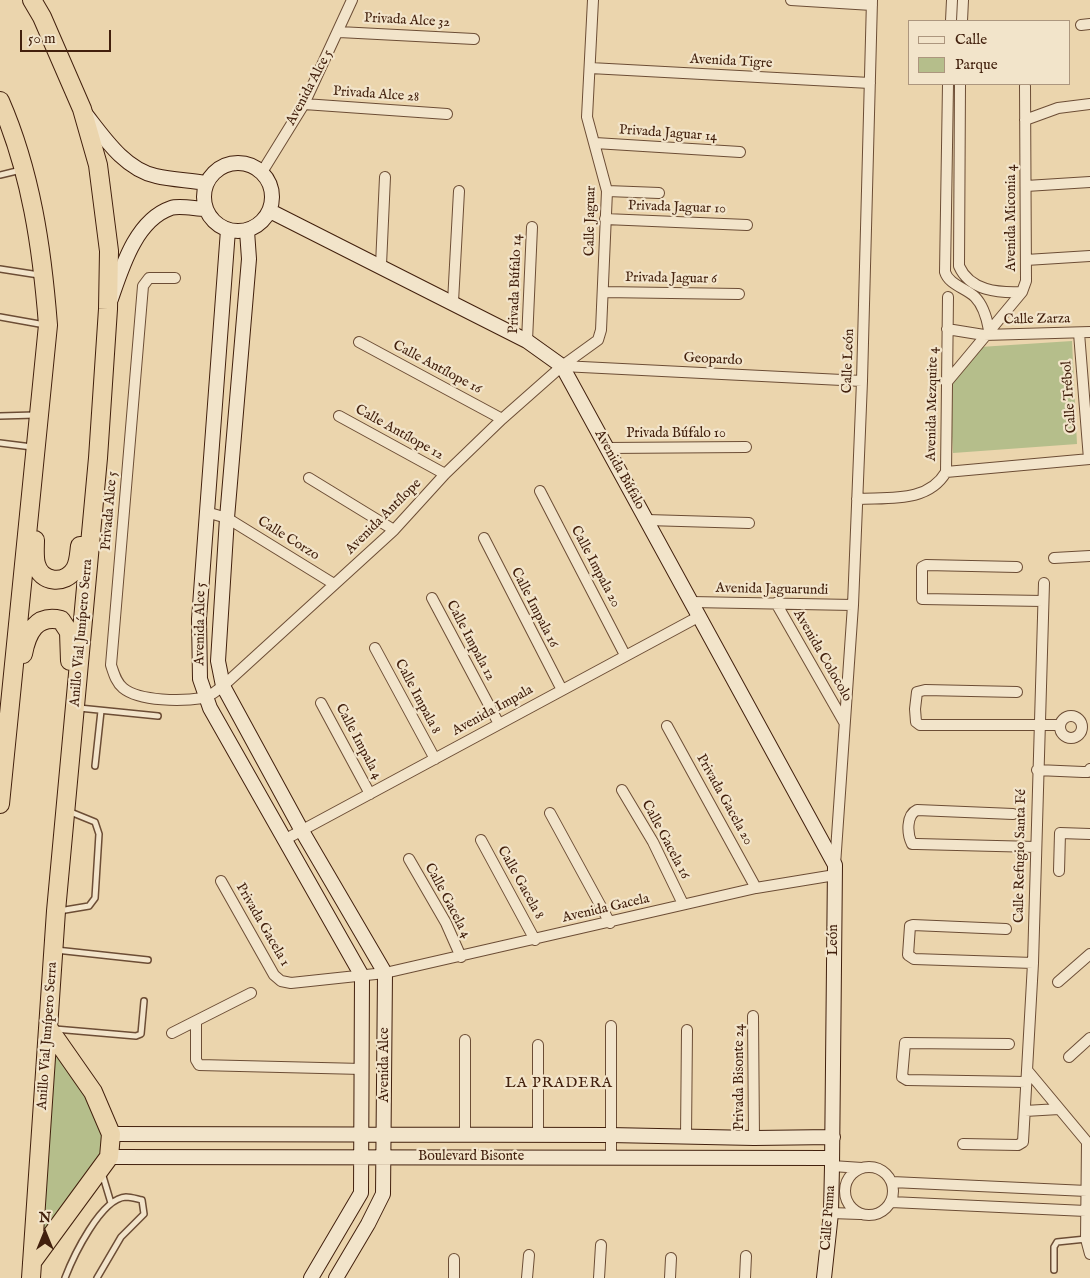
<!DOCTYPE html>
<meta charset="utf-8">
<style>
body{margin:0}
#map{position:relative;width:1090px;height:1278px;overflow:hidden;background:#ebd5ad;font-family:"IM FELL English",serif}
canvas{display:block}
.legend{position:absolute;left:908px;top:20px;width:162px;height:65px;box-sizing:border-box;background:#f2e4ca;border:1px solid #ac967e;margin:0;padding:6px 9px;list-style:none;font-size:15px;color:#42200d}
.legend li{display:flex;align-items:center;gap:10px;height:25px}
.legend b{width:25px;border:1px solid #ac967e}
.north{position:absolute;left:20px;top:1208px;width:50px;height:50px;-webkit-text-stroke:4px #f2e4ca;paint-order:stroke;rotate:0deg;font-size:14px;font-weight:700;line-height:20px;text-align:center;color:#42200d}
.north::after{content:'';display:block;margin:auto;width:18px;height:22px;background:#42200d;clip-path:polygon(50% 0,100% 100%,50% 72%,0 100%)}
.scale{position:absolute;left:20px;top:30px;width:91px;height:22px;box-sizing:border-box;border:2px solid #42200d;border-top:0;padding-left:6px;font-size:15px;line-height:18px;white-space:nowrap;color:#42200d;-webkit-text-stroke:4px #f2e4ca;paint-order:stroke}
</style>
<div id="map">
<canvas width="1090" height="1278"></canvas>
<ul class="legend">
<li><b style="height:6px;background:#f2e4ca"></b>Calle</li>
<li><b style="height:14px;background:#b5be8b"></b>Parque</li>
</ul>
<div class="north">N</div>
<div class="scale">50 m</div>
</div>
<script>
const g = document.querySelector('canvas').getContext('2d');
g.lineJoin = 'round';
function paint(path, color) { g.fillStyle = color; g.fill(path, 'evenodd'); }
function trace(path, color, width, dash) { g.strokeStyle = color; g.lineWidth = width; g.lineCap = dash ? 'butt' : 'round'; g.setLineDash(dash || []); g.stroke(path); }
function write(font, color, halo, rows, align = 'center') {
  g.font = font + ' "IM FELL English",serif'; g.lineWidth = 4.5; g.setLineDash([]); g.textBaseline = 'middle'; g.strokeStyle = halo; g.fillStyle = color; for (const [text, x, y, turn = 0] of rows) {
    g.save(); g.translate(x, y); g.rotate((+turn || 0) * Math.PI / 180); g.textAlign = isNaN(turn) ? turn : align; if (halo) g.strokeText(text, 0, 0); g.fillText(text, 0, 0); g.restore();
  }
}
const green = new Path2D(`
 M1072,341L1077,444L953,453L949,385L980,347Z
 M49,1029L93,1092L109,1157L32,1262Z`);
const lane = new Path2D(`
 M0,175L21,170
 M0,269L39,275
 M0,317L45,325
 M0,416L35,415
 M0,443L32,447
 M79,708L158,716
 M95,766L101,711
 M59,911L89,906L95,898L99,834L95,822L68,811
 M56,950L148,960
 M55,1029L136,1036L141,1034L144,1001
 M102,1173L111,1203
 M1054,1270V1247L1057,1242L1086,1239
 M65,1278C73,1257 101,1198 126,1197C131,1197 137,1199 142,1200L144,1214L121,1237L97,1278`);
const street = new Path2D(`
 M791,0L872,5
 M951,21L952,0
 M962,21L963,0
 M1081,25L1090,24
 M339,32L474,39
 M590,68L870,83
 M948,84L945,272C949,285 966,288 975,297C984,306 987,319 989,330
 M960,84L959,266C970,291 998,293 1022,292
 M304,104L447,114
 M1025,120L1058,108L1090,104
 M595,143L740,152
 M262,172L304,104L352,0
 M1026,186L1090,182
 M607,191L659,193
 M605,219L747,225
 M1026,260L1090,256
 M381,265L385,177
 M175,278H149L143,286L111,665C114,674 116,682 123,688C140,702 183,701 203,698C210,697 217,690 223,686L394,530L445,474L502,419L562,366L598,340L601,330L607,191L587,117L593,0
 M603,292L739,294
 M453,302L459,191
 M947,329L984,335L1090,332
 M1079,333L1089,459
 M527,341L532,227
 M359,342L502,419
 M562,366L862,381
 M947,382L1022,292L1026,281L1025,86
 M339,416L445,474
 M607,448L746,447
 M946,472L1090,459
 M309,478L394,530
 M540,491L625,655
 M857,499C889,497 928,503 946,472L948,297
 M206,512L227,518L334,584
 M647,520L749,523
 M484,538L562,690
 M1054,558L1090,556
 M1017,567L926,565L922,567V599L1043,601
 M432,598L499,724
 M691,602L853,605
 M776,603L844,722
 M375,648L435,759
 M1017,692L925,690L917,692L915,709L916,722L920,725H1060
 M321,703L370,794
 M1060 727a11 11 0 1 1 22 0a11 11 0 1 1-22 0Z
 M667,726L756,888
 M1037,770L1083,772H1088L1090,769
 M622,790L653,842L683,904
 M550,813L610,923
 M1013,814L917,810C906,815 907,834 912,844H917L1036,847
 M284,840L698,617
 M481,840L535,940
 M409,859L446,923L461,957
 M835,865L853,605L862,381L872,0
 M1059,871L1060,833L1090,834
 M221,881L274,975L281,981L291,983L385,973L756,888L835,875
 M1006,929L913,925L910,926L908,955L914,959L1033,963
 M1058,982L1090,954
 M753,1016L754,1138
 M196,1021V1060L199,1065L362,1069
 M611,1026V1158
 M172,1033L251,993
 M1009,1044L905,1043L902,1077L907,1080L1026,1082
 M538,1045V1135
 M1069,1057L1090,1038
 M1027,1070L1087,1142L1086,1239L1090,1254
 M1025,1111L1059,1109
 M465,1135V1040
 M686,1137L687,1030
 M963,1144L1018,1145L1023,1142L1033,963L1044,583
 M832,1166L862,1168
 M845 1191a24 24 0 1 1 48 0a24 24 0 1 1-48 0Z
 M892,1182L1087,1191
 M891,1202L1086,1211
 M831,1213L860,1214
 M454,1278V1259
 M527,1278L529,1255
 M599,1278L601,1245
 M670,1278L671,1258
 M745,1278L746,1256`);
const secondary = new Path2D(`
 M84,112C103,136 124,169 156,176C172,180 190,180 206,183
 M204 197a34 34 0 1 1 68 0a34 34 0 1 1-68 0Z
 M270,211L527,341L562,366L835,865L832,1166L831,1213L824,1278
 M228,230L199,619L200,679L210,708L362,976L361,1193L311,1278
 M247,231L249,259L227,518L218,661L223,686L302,831L385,973L383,1194L368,1224L336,1278
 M111,299C122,267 136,220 171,208C180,205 196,209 205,209
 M111,1134L610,1135L754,1138L833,1137
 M109,1157L832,1158`);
const highway = new Path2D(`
 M0,101C31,172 42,248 48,325L0,804
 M35,540C35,547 34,557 36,564C41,583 65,585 75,569C79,562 79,553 80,546
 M23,654C27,633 36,614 61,620L69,632L70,661
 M32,1262L109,1157L111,1134L93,1092L49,1029
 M31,1278L56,911L98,458L108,309L109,251L98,165L82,109L42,17L32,0`);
const streetNames = [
 ["Privada Alce 32",407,21,3],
 ["Avenida Tigre",731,62,3],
 ["Avenida Alce 5",310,88,-62],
 ["Privada Alce 28",376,95,4],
 ["Privada Jaguar 14",668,134,4],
 ["Privada Jaguar 10",677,208,2],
 ["Avenida Miconia 4",1012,218,-90],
 ["Calle Jaguar",591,221,-89],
 ["Privada Jaguar 6",671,279,1],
 ["Privada Búfalo 14",516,284,-88],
 ["Calle Zarza",1037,320,-1],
 ["Geopardo",713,360,3],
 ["Calle León",849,361,-88],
 ["Calle Antílope 16",437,368,28],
 ["Calle Trébol",1070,397,-94],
 ["Avenida Mezquite 4",933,404,-89],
 ["Calle Antílope 12",399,433,29],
 ["Privada Búfalo 10",676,434],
 ["Avenida Búfalo",619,470,61],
 ["Privada Alce 5",110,511,-85],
 ["Avenida Antílope",384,517,-45],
 ["Calle Corzo",288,539,32],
 ["Calle Impala 20",595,567,62],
 ["Avenida Jaguarundi",772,590,1],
 ["Calle Impala 16",534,608,63],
 ["Avenida Alce 5",201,624,-89],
 ["Anillo Vial Junípero Serra",82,633,-85],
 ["Calle Impala 12",470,641,62],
 ["Avenida Colocolo",822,656,60],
 ["Calle Impala 8",417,697,62],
 ["Avenida Impala",493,711,-29],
 ["Calle Impala 4",358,742,62],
 ["Privada Gacela 20",724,800,61],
 ["Calle Gacela 16",665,840,62],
 ["Calle Refugio Santa Fé",1021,856,-89],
 ["Calle Gacela 8",520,883,61],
 ["Calle Gacela 4",447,901,62],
 ["Avenida Gacela",606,909,-13],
 ["Privada Gacela 1",262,925,60],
 ["León",834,940,-90],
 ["Anillo Vial Junípero Serra",48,1036,-86],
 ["Avenida Alce",385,1065,-90],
 ["Privada Bisonte 24",740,1077,-90],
 ["Boulevard Bisonte",471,1157],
 ["Calle Puma",829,1218,-86]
];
const neighbourhoodNames = [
 ["LA PRADERA",559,1084]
];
paint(green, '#b5be8b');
trace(lane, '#6c4d35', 8);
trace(street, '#6c4d35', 12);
trace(secondary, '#42200d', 16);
trace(highway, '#42200d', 20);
trace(lane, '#f2e4ca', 5);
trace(street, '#f2e4ca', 10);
trace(secondary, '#f2e4ca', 14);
trace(highway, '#ebd5ad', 18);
write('14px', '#42200d', '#f2e4ca', streetNames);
g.letterSpacing = '1px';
write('15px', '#42200d', '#f2e4ca', neighbourhoodNames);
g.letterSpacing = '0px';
</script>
